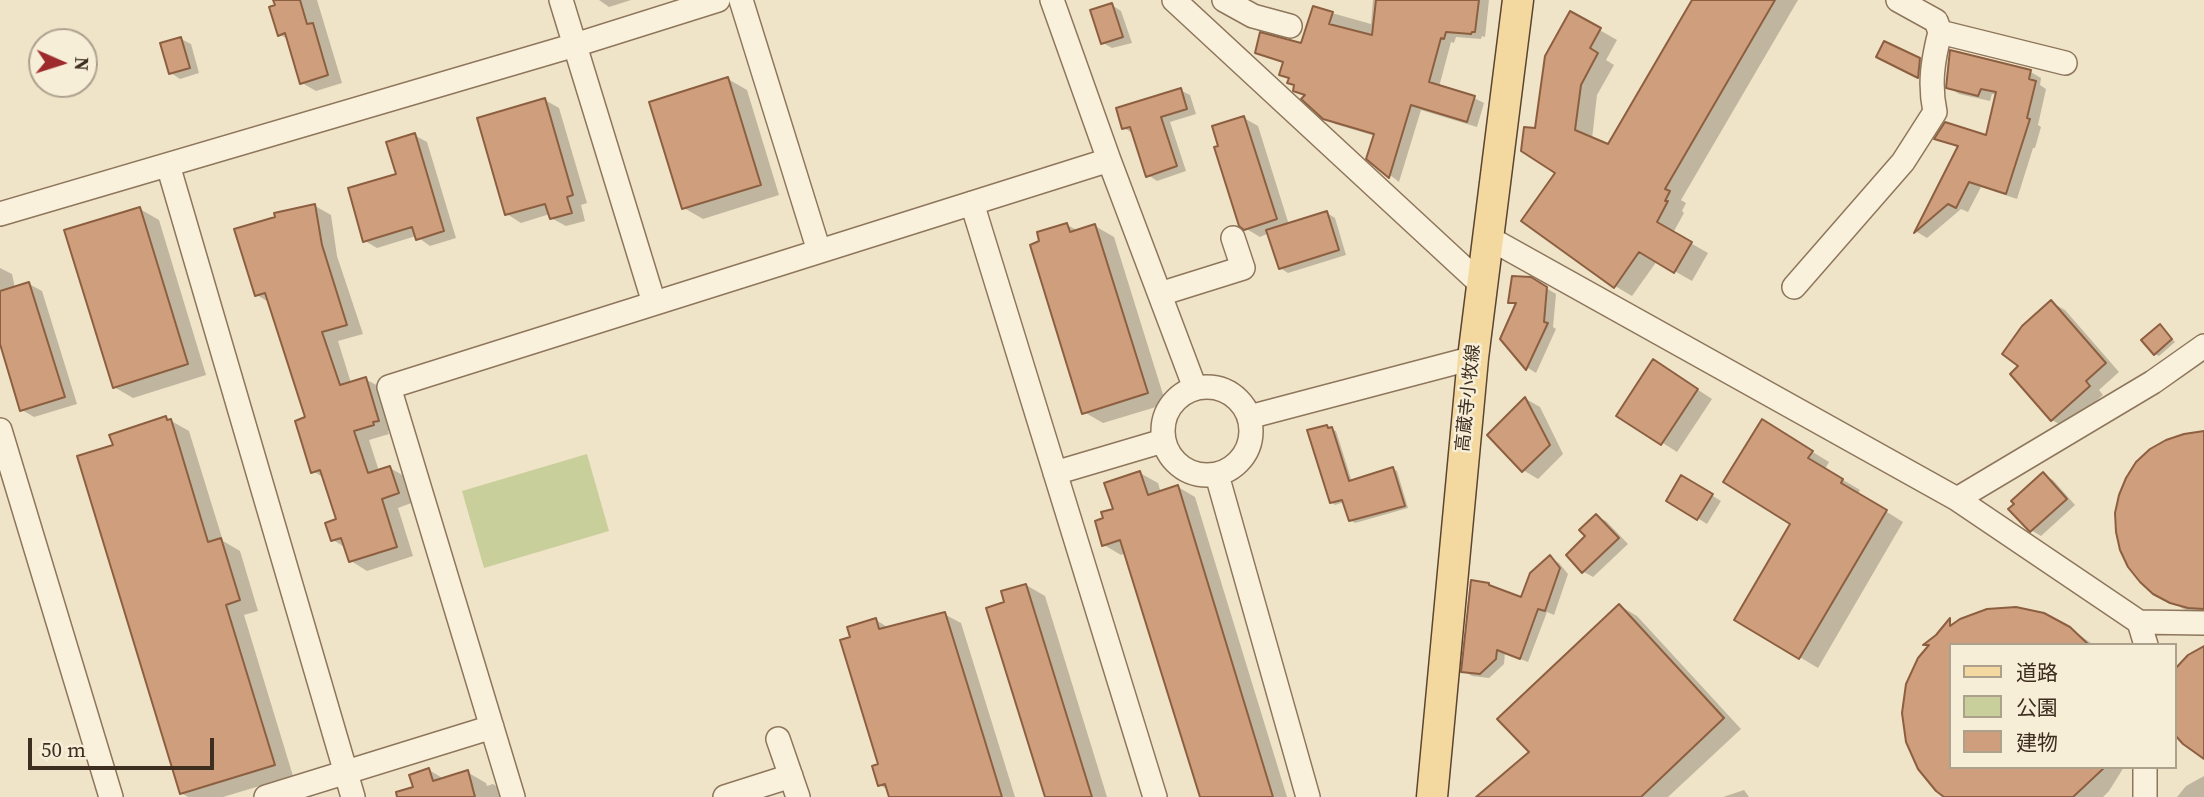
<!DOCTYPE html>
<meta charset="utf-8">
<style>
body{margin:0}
#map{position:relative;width:2204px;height:797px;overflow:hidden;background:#f0e4c8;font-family:"Source Serif 4","Noto Sans JP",serif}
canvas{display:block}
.legend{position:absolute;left:1949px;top:643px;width:228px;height:126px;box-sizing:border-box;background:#f7eed8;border:2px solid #ada18e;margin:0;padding:9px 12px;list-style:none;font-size:21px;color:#3d2e20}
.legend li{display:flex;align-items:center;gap:14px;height:35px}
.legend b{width:35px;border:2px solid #ada18e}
.north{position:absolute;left:28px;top:28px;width:70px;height:70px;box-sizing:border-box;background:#f7eed8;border:2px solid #ada18e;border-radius:50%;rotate:93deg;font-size:19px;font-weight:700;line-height:28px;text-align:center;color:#3d2e20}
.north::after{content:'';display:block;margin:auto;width:24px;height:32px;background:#9e2a2b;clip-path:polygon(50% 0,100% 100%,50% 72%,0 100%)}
.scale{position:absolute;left:28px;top:738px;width:186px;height:32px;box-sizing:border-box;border:4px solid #3d2e20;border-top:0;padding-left:9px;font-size:21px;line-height:24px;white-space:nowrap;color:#3d2e20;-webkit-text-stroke:5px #f7eed8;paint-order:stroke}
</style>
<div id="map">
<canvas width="2204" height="797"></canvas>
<ul class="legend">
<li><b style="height:9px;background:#f3d9a0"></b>道路</li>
<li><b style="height:19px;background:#c9cf9b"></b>公園</li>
<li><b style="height:19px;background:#cf9f7d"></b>建物</li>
</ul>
<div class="north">N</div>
<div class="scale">50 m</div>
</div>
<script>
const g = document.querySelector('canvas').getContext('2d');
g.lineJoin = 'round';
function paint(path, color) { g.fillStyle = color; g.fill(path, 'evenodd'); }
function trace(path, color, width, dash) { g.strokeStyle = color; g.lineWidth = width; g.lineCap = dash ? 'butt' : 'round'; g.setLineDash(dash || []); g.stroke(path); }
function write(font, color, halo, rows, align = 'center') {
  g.font = font + ' "Source Serif 4","Noto Sans JP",serif'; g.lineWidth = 5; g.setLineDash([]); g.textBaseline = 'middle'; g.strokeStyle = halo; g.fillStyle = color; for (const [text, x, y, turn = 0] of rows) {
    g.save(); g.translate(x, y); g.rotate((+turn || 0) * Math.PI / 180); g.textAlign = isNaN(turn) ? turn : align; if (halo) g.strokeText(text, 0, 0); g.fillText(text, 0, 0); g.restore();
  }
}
const green = new Path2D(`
 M587,454L609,531L484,568L462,491Z`);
const shadow = new Path2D(`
 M275,0H317L342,83L316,91L302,83L289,40L279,34Z
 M599,0H631L609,7Z
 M1373,0H1489L1485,37L1482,36L1481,39L1456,37L1454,43L1451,42L1439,87L1474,98L1484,103L1477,127L1421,110L1399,182L1368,158L1375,136L1335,124L1324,117L1306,96L1295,90L1296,86L1289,83L1290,80L1281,74L1284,63L1257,52L1302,45L1314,8L1371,24Z
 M1694,0H1798L1681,200L1686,203L1682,211L1684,213L1673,233L1708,253L1692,281L1657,261L1632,296L1615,286L1537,130L1570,13L1617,40L1606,60L1614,65L1597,95L1592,139L1608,147Z
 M1112,5L1121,11L1132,43L1112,48L1103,43Z
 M181,39L191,44L199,73L180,79L171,73Z
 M1885,43L1924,62L1922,78L1878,56Z
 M2027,70L2041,78L2040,85L2046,89L2038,125L2041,127L2035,148H2033L2017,199L1981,187L1968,212L1961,209L1927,238L1917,232L1959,148L1937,138L1987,137L1997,95L1992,94L1990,101L1959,94L1948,87Z
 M728,79L747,90L779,195L703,219L684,208Z
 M1180,90L1190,95L1196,114L1170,122L1186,171L1157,181L1148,175L1134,134L1124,128Z
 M545,100L559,108L587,203L581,205L585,221L566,226L551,218L550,214L521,223L507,214Z
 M1244,118L1258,126L1289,225L1327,213L1335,218L1346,255L1288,273L1280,268L1269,233L1260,237L1245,228L1220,147Z
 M414,135L427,142L456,238L430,246L416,236L377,248L365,241L398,175Z
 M315,206L331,215L337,256L363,334L338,341L351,383L365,379L382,388L395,429L388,431L389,434L369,440L379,471L390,468L406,477L414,502L398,508L413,556L367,571L351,561L346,548L333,540L338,521L324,478L313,471L307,418L270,303L257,295Z
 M140,209L159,220L206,375L133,398L114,387Z
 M1067,225L1079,231L1095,226L1114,237L1166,404L1103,423L1084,412Z
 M0,268L12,274L15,288L29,284L42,291L77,404L34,417L22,410L0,335Z
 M1546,288L1556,294L1553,327L1556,329L1536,373L1528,368L1502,338L1517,306L1510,302Z
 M2051,302L2065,310L2119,372L2099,390L2103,395L2066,428L2052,420L2021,366Z
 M2160,326L2175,342L2159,356L2155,354Z
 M1668,370L1712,399L1677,452L1619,415Z
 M1526,399L1540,407L1563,454L1538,479L1523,470Z
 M166,418L189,431L223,541L240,551L258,611L244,615L293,776L223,797H188L181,793L115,446Z
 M1326,427L1336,431L1352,482L1393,469L1397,471L1408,508L1355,523L1350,520L1344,502L1335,505L1331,502Z
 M1780,432L1829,462L1825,469L1860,490L1858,494L1903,522L1818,668L1736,619L1793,523Z
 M2204,433V617L2191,613L2154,593Z
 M1140,473L1158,483L1161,493L1178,487L1195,497L1287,797H1202L1126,553L1121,555L1104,545L1106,519L1115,510Z
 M2044,475L2053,480L2075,505L2041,536L2031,530Z
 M1682,477L1721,501L1707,524L1668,500Z
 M1596,516L1606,521L1628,544L1593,577L1584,572L1568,555L1588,536Z
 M1551,558L1559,563L1568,574L1554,615L1547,612L1528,662L1505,653L1504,664L1489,678L1472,676L1463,671L1488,584L1522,600Z
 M1026,585L1045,596L1107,797H1047L1007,604Z
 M1620,606L1637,616L1741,729L1668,797H1479L1531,753Z
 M944,614L961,623L1015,797H890L888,790L880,785V765L852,638L876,620L889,628Z
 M2069,628L2094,645H1950V767H2124L2109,791L2103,797H1947L1937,637Z
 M429,770L444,779L467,772L486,783L487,786L493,784L513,797H418Z
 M2204,776V797H2177L2186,786Z
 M1744,790L1749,797H1723Z`);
const building = new Path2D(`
 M273,0H300L307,24L313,23L328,75L300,84L285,33L278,36L269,7L275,5Z
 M1376,0H1479L1475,32H1472L1471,34L1446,32L1444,39L1441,38L1429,82L1475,96L1467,122L1411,105L1389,178L1366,159L1374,134L1323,119L1301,99L1305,95L1293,91L1294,85L1287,83L1289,78L1279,75L1283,62L1255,53L1260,32L1301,43L1313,6L1333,12L1329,24L1372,35Z
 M1692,0H1775L1665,189L1670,191L1665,201H1668L1657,222L1692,242L1674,273L1639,252L1614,288L1521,221L1555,173L1521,151L1524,127L1535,128L1545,56L1570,11L1601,28L1590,48L1598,53L1581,85L1575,130L1608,144Z
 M1112,3L1123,37L1101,44L1090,10Z
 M181,37L190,68L169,74L160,43Z
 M1884,41L1920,58L1918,78L1876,57Z
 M1950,50L2031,70L2029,79L2036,81L2027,118L2030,119L2006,194L1969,182L1956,208L1948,204L1914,233L1958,146L1934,139L1945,122L1986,135L1996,92L1981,89L1978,96L1946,88Z
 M728,77L761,185L682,209L649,102Z
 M1181,88L1187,109L1161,117L1177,166L1146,177L1130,127L1122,129L1116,108Z
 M545,98L573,195L567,197L572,213L550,219L545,204L505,215L477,118Z
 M1244,116L1277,219L1244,230L1239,226L1214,147L1218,146L1212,126Z
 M415,133L444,231L416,240L412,227L363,242L348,188L396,174L386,142Z
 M315,204L322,245L347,325L322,332L340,385L366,377L379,421L373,422L374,425L354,431L368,473L390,466L399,493L382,499L397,547L349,562L341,538L331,541L325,523L336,519L320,470L311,473L295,421L305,417L265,293L255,296L234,229L275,217L274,213Z
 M140,207L188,364L113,388L64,230Z
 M1327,211L1339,250L1279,269L1266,230Z
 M1067,223L1070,232L1095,224L1148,393L1082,414L1030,245L1039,241L1037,232Z
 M1512,276L1531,277L1547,287L1544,322L1548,323L1526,370L1500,339L1516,303H1508Z
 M29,282L65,397L20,411L0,344V291Z
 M2051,300L2106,363L2086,381L2090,386L2051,421L2010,374L2018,366L2002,354L2022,326Z
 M2160,324L2172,339L2154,355L2141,340Z
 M1653,359L1698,389L1661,445L1616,416Z
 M1525,397L1550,445L1522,472L1487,435Z
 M166,416L167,420L171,419L208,542L221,538L240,600L226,605L275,765L180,794L77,456L113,445L109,435Z
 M1762,419L1813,451L1808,458L1843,479L1841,483L1887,510L1799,659L1734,620L1790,524L1723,482Z
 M1327,425L1328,428L1332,427L1349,481L1393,467L1405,506L1349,521L1342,500L1330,503L1307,430Z
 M2204,431V609L2188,608L2170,603L2153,594L2140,582L2128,567L2120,550L2116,532L2115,513L2119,495L2126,478L2136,462L2150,449L2166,440L2184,434Z
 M1140,471L1148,495L1178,485L1273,797H1200L1120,540L1102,546L1095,521L1103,518L1101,512L1113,509L1104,483Z
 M2043,472L2067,499L2030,532L2008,509L2014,504L2011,501Z
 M1681,475L1713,494L1697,520L1666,501Z
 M1596,514L1619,538L1582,573L1566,555L1585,536L1579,530Z
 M1550,555L1560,568L1545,611L1538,609L1520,659L1497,650L1496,659L1480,674L1461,672L1471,580L1489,583V585L1521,597L1530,573Z
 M1026,584L1092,797H1045L986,608L1004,602L1001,591Z
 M1619,604L1724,718L1641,797H1476L1529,752L1497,719Z
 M2016,607L2044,613L2070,627L2089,645H1950V767H2105L2073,797H1944L1936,791L1918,769L1906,742L1902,713L1906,684L1918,658L1929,645H1923L1936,635L1950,618V626L1960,619L1987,609Z
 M945,612L984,738L1002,797H889L885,784L878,786L872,766L878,764L840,640L850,637L847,627L876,618L879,629Z
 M2204,646V759L2183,744L2174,734V670L2188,655Z
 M429,768L433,781L468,770L475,797H397L396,792L413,787L409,775Z`);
const minor = new Path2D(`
 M561,0L654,303
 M741,0L819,251
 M1052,0L1109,160L1195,388
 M1174,0L1482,285
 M1224,0L1253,16L1290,26
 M1898,0L1936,21L1940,32L2065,63
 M168,165L353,797
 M972,203L1155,797
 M0,214L575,45L718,0
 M1489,238L1957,499L2139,622L2146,645
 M1794,287L1903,162L1935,112C1929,83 1933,60 1940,32
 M1160,294L1243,268L1233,238
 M1163 431a44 44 0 1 1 88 0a44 44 0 1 1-88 0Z
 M1249,417L1473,358
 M0,430L111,797
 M1055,473L1163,441
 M1217,475L1308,797
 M1957,499L2153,382L2204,346
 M2139,622L2204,623
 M778,739L798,797
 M266,797L492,727
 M513,797L389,387L1109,160
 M725,797L791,776
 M2145,797V767`);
const major = new Path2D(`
 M1432,797L1473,358L1518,0`);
const streetNames = [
 ["高蔵寺小牧線",1469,398,-84]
];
paint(green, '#c9cf9b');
paint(shadow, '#0003');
paint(building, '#cf9f7d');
trace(building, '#8d5f41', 2);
trace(minor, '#8d765c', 26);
trace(major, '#5b4430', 33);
trace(minor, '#faf1dc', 23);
trace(major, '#f3d9a0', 30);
write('18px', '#3d2e20', '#f7eed8', streetNames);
</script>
